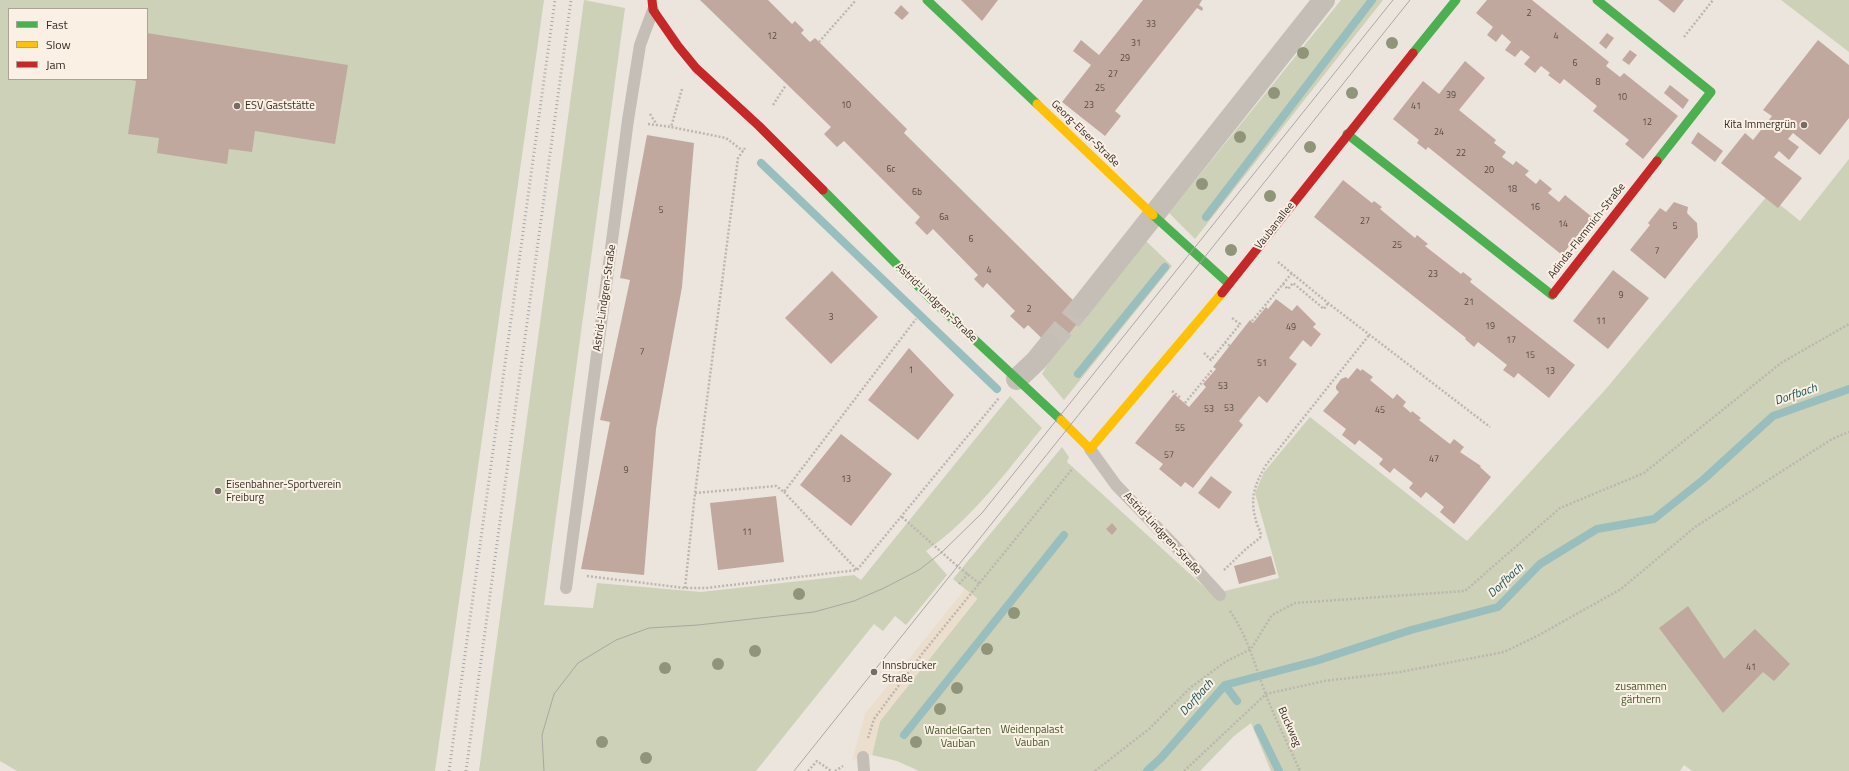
<!DOCTYPE html>
<meta charset="utf-8">
<style>
body{margin:0}
#map{position:relative;width:1849px;height:771px;overflow:hidden;background:#ece5de;font-family:"Titillium Web",sans-serif}
canvas{display:block}
.legend{position:absolute;left:8px;top:8px;width:140px;height:72px;box-sizing:border-box;background:#faf0e4;border:1px solid #aba198;margin:0;padding:5px 7px;list-style:none;font-size:12px;color:#352b26}
.legend li{display:flex;align-items:center;gap:8px;height:20px}
.legend b{width:20px;border:1px solid #aba198}
</style>
<div id="map">
<canvas width="1849" height="771"></canvas>
<ul class="legend">
<li><b style="height:5px;background:#4caf50"></b>Fast</li>
<li><b style="height:5px;background:#ffc107"></b>Slow</li>
<li><b style="height:5px;background:#c62828"></b>Jam</li>
</ul>
</div>
<script>
const g = document.querySelector('canvas').getContext('2d');
g.lineJoin = 'round';
function paint(path, color) { g.fillStyle = color; g.fill(path, 'evenodd'); }
function trace(path, color, width, dash) { g.strokeStyle = color; g.lineWidth = width; g.lineCap = dash ? 'butt' : 'round'; g.setLineDash(dash || []); g.stroke(path); }
function write(font, color, halo, rows, align = 'center') {
  g.font = font + ' "Titillium Web",sans-serif'; g.lineWidth = 4; g.setLineDash([]); g.textBaseline = 'middle'; g.strokeStyle = halo; g.fillStyle = color; for (const [text, x, y, turn = 0] of rows) {
    g.save(); g.translate(x, y); g.rotate((+turn || 0) * Math.PI / 180); g.textAlign = isNaN(turn) ? turn : align; if (halo) g.strokeText(text, 0, 0); g.fillText(text, 0, 0); g.restore();
  }
}
const green = new Path2D(`
 M0,0H544L435,771H17L0,761ZM9,9H147V79H9Z
 M584,0L625,8L544,605L593,608L597,583L701,592L854,575L861,580L1010,396L1042,428C1007,471 972,519 926,551L947,575L906,625L895,616L883,631L874,624L756,771H479Z
 M1341,0H1383L1195,239L1169,213Z
 M1781,0H1849V52Z
 M1849,159V771H1692L1684,765L1680,771H1271L1251,723L1234,736L1200,771H919L897,761L872,755L880,721L977,599L953,579L1062,447L1069,457L1067,462L1212,594L1279,578L1255,493L1264,472L1310,417L1467,541L1605,390L1768,195L1800,221Z
 M1145,240L1172,266L1064,400L1042,374L1055,351Z`);
const plaza = new Path2D(`
 M965,589L977,598L880,721L872,755L852,760L865,714Z`);
const stream = new Path2D(`
 M761,163L997,389
 M1206,217L1372,0
 M1078,374L1165,267
 M1225,685L1237,701
 M1258,728L1279,771
 M904,735L1064,535
 M1147,771L1161,758L1225,685L1316,661L1411,630L1498,607L1540,564L1597,529L1654,519L1704,479L1773,416L1849,389`);
const building = new Path2D(`
 M700,0H768L792,24L795,21L804,30L801,33L810,42L815,38L907,129L904,133L1086,313L1055,351L1028,325L1024,329L1010,316L1015,311L987,283L983,288L974,279L978,275L933,229L927,235L915,223L920,217L844,141L837,147L824,134L831,127Z
 M961,0H998L982,21Z
 M1143,0H1202L1199,5L1203,8L1202,11L1197,8L1115,111L1121,116L1105,136L1062,102L1091,65L1073,51L1081,40L1099,55Z
 M1487,0H1532L1609,62L1606,66L1620,77L1624,73L1678,116L1643,159L1625,144L1629,140L1593,111L1597,106L1564,79L1560,84L1548,75L1550,73L1541,66L1535,73L1524,64L1530,57L1521,50L1515,57L1505,50L1511,42L1502,34L1496,42L1487,35L1493,27L1476,13Z
 M1658,0H1684L1674,13Z
 M901,5L909,13L902,20L894,13Z
 M147,33L348,65L335,144L255,131L252,152L229,149L227,164L157,153L159,138L128,134L136,81L126,79H147Z
 M1607,33L1614,38L1606,49L1599,43Z
 M1818,40L1849,65V118L1820,155L1793,133L1788,139L1799,147L1789,160L1779,151L1774,157L1802,178L1778,208L1721,163L1745,133L1753,140L1772,116L1763,110Z
 M1630,50L1637,55L1629,65L1622,60Z
 M1465,61L1485,78L1459,110L1496,140L1494,143L1506,152L1502,157L1513,165L1516,161L1529,171L1525,175L1536,184L1540,179L1552,189L1548,193L1559,202L1565,195L1592,217L1562,255L1428,147L1426,150L1417,143L1419,140L1393,119L1423,81L1439,94Z
 M1670,85L1689,100L1683,109L1664,93Z
 M1698,132L1723,151L1715,162L1691,143Z
 M647,135L694,143L682,287L656,429L644,575L581,569L610,422L600,420L630,280L620,278Z
 M1343,180L1372,203L1374,201L1382,207L1380,209L1415,238L1417,235L1428,244L1425,246L1461,274L1463,272L1472,279L1470,282L1575,365L1549,398L1518,373L1514,378L1503,370L1507,365L1478,342L1474,347L1465,339L1466,338L1314,217Z
 M1674,202L1688,207L1687,213L1697,223L1698,237L1665,279L1630,250L1650,225L1648,223L1660,208L1666,212Z
 M1613,270L1649,298L1608,349L1573,321Z
 M832,271L878,317L831,364L785,318Z
 M1276,299L1292,311L1297,305L1316,324L1313,327L1321,334L1311,347L1303,340L1289,358L1297,364L1267,403L1259,396L1239,421L1243,425L1193,488L1185,482L1181,487L1159,469L1163,464L1135,443L1174,394L1189,407L1206,387L1203,384L1216,369L1213,367L1250,320L1253,323L1266,307L1268,309Z
 M909,348L954,395L918,440L868,400Z
 M1357,368L1361,371L1362,369L1373,377L1370,380L1393,399L1397,394L1406,402L1403,406L1411,413L1412,411L1421,418L1419,420L1450,444L1454,439L1464,447L1460,452L1481,466L1480,467L1491,477L1454,524L1440,512L1444,507L1426,492L1421,498L1409,488L1413,483L1394,468L1390,473L1379,464L1383,459L1359,440L1355,445L1342,435L1346,429L1323,411L1339,392L1336,389V386L1341,379L1346,377L1348,379Z
 M841,434L892,474L851,526L800,485Z
 M1211,476L1232,492L1219,509L1198,493Z
 M776,496L784,562L718,570L710,503Z
 M1112,523L1117,529L1112,535L1106,529Z
 M1271,556L1276,574L1239,584L1234,566Z
 M1688,606L1724,659L1755,629L1790,664L1774,681L1763,672L1723,713L1659,628Z`);
const streetTunnel = new Path2D(`
 M1049,345L1080,308`);
const path = new Path2D(`
 M1684,37L1713,0
 M819,42L856,0
 M682,89L671,127L726,138L743,151
 M773,105L786,85
 M650,114L657,125
 M648,124L671,127
 M1278,262L1328,303L1490,427
 M1283,284L1292,273
 M1252,321L1283,284L1288,289L1293,283L1324,309L1328,303
 M1225,342L1231,347
 M1204,353L1211,360L1240,324L1232,318
 M1172,391L1181,398
 M1185,403L1213,369
 M784,492L857,570
 M695,493L776,486L784,492L916,319
 M902,517L956,565L980,584
 M1224,570L1247,548L1260,538C1262,532 1259,530 1257,524C1249,499 1254,486 1266,465L1370,334
 M587,576L685,588H706L857,570L999,398
 M959,584L968,574
 M685,588L695,493L738,158L745,148
 M1230,611C1248,637 1255,666 1266,695C1276,721 1289,746 1300,771
 M868,738L874,719L922,654L1073,468
 M808,771L817,761L831,771
 M835,771L843,766
 M1095,771L1149,729L1190,688L1225,662L1251,649L1272,615L1295,603L1465,591L1560,508L1644,473L1781,363L1849,324
 M1184,771L1266,694L1324,681L1400,672L1504,652L1539,635L1621,589L1695,527L1832,439L1849,432`);
const lane = new Path2D(`
 M1090,449L1116,485L1175,546L1220,595
 M566,588L628,120L640,45L653,10
 M863,757L864,771`);
const street = new Path2D(`
 M1080,308L1324,0
 M1017,379L1036,361L1049,345`);
const fast = new Path2D(`
 M927,0L1037,104
 M1597,0L1711,92L1657,161
 M1413,53L1456,0
 M1347,134L1552,295L1553,294
 M823,190L931,299L1061,420
 M1153,215L1229,284`);
const slow = new Path2D(`
 M1037,104L1153,215
 M1061,420L1090,449L1222,293`);
const jam = new Path2D(`
 M652,0L653,10L678,46L696,68L759,126L823,190
 M1222,293L1413,53
 M1553,294L1657,161`);
const tram = new Path2D(`
 M544,771L542,735L554,694L578,663L616,640L649,628L698,625L814,612L854,601L884,588L919,570L942,552L982,513L1393,0
 M794,771L1410,0`);
const rail = new Path2D(`
 M449,771L555,0
 M466,771L571,0`);
const trees = [
 [1392,43],
 [1303,53],
 [1274,93],
 [1352,93],
 [1240,137],
 [1310,147],
 [1202,184],
 [1270,196],
 [1231,250],
 [799,594],
 [1014,613],
 [987,649],
 [755,651],
 [718,664],
 [665,668],
 [957,688],
 [940,709],
 [602,742],
 [916,742],
 [646,758]
];
const markers = [
 [237,106,4,"#756c66"],
 [1804,125,4,"#756c66"],
 [218,491,4,"#756c66"],
 [874,672,4,"#756c66"]
];
const numberNames = [
 ["2",1529,14],
 ["33",1151,25],
 ["12",772,37],
 ["4",1556,37],
 ["31",1136,44],
 ["29",1125,59],
 ["6",1575,64],
 ["27",1113,75],
 ["8",1598,83],
 ["25",1100,89],
 ["39",1451,96],
 ["10",1622,98],
 ["10",846,106],
 ["23",1089,106],
 ["41",1416,107],
 ["12",1647,123],
 ["24",1439,133],
 ["22",1461,154],
 ["6c",891,170],
 ["20",1489,171],
 ["18",1512,190],
 ["6b",917,193],
 ["16",1535,208],
 ["5",661,211],
 ["6a",944,218],
 ["27",1365,222],
 ["14",1563,225],
 ["5",1675,227],
 ["6",971,240],
 ["25",1397,246],
 ["7",1657,252],
 ["4",989,271],
 ["23",1433,275],
 ["9",1621,296],
 ["21",1469,303],
 ["2",1029,310],
 ["3",831,318],
 ["11",1601,322],
 ["19",1490,327],
 ["49",1291,328],
 ["17",1511,341],
 ["7",642,353],
 ["15",1530,356],
 ["51",1262,364],
 ["1",911,371],
 ["13",1550,372],
 ["53",1223,387],
 ["53",1229,409],
 ["53",1209,410],
 ["45",1380,411],
 ["55",1180,429],
 ["57",1169,456],
 ["47",1434,460],
 ["9",626,471],
 ["13",846,480],
 ["11",747,533],
 ["41",1751,668]
];
const poiNames = [
 ["ESV Gaststätte",245,106],
 ["Kita Immergrün",1796,125,"right"],
 ["Eisenbahner-Sportverein",226,485],
 ["Freiburg",226,498],
 ["Innsbrucker",882,666],
 ["Straße",882,679]
];
const streetNames = [
 ["Georg-Elser-Straße",1085,134,44],
 ["Vaubanallee",1275,226,-52],
 ["Adinda-Flemmich-Straße",1587,231,-52],
 ["Astrid-Lindgren-Straße",605,298,-82],
 ["Astrid-Lindgren-Straße",936,303,44],
 ["Astrid-Lindgren-Straße",1162,534,47],
 ["Buckweg",1289,727,66]
];
const parkNames = [
 ["zusammen",1641,687],
 ["gärtnern",1641,700],
 ["Weidenpalast",1032,730],
 ["Vauban",1032,743],
 ["WandelGarten",958,731],
 ["Vauban",958,744]
];
const waterNames = [
 ["Dorfbach",1796,395,-19],
 ["Dorfbach",1506,581,-43],
 ["Dorfbach",1197,698,-48]
];
paint(green, '#cdd1b7');
paint(plaza, '#ebdecc');
trace(stream, '#99bebe', 8);
paint(building, '#c0a89f');
trace(streetTunnel, '#c7c0b9', 22, [22, 11]);
trace(path, '#bdb6b0', 2.5, [2, 2]);
trace(lane, '#c5beb7', 12);
trace(street, '#c5beb7', 22);
trace(fast, '#4caf50', 9);
trace(slow, '#ffc107', 9);
trace(jam, '#c62828', 9);
trace(tram, '#aca6a2', 1);
trace(rail, '#aca6a2', 3, [1, 3]);
g.fillStyle = '#90957a';
for (const [x, y] of trees) { g.beginPath(); g.arc(x, y, 6, 0, 2 * Math.PI); g.fill(); }
for (const [x, y, r, color] of markers) { const dot = new Path2D(); dot.arc(x, y, r, 0, 2 * Math.PI); g.fillStyle = color; g.fill(dot); trace(dot, '#faf0e4', 1.5); }
write('9px', '#584a44', null, numberNames);
write('11px', '#352b26', '#faf0e4', poiNames, 'left');
write('11px', '#352b26', '#faf0e4', streetNames);
write('11px', '#445429', '#faf0e4', parkNames);
write('italic 12px', '#1a5358', '#faf0e4', waterNames);
</script>
